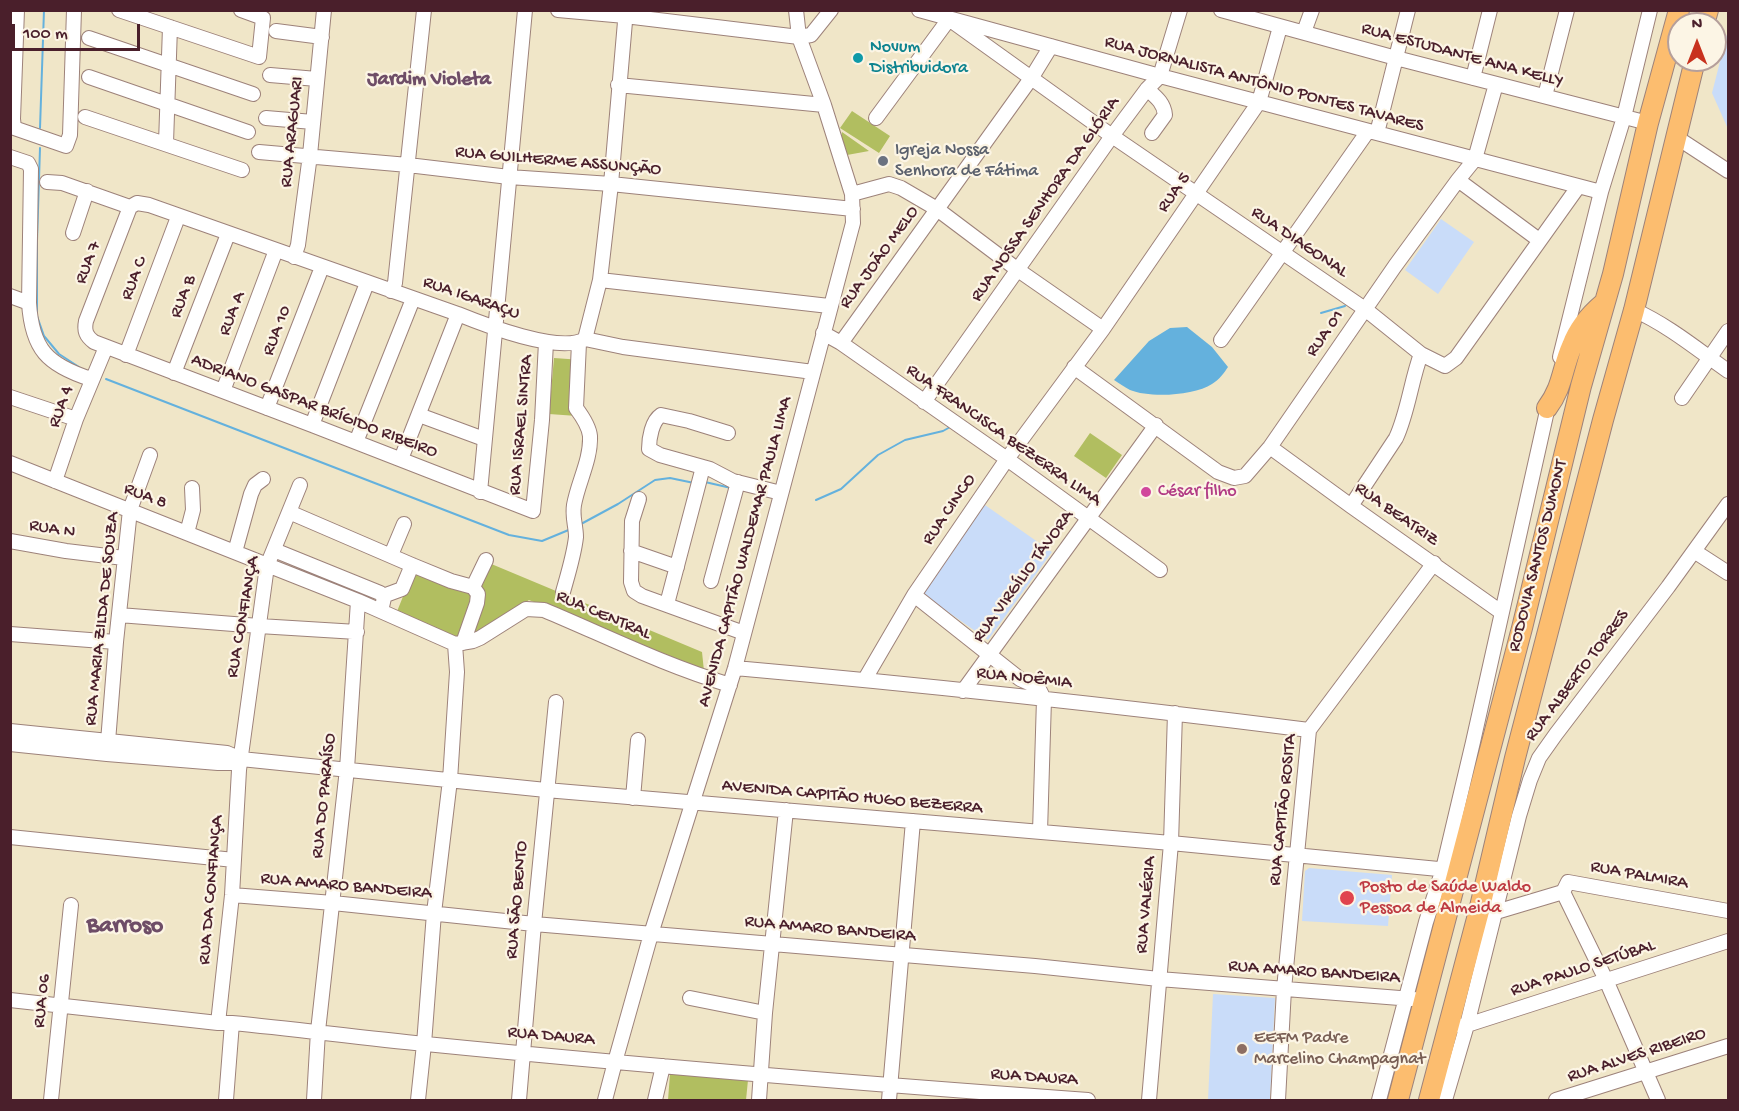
<!DOCTYPE html>
<meta charset="utf-8">
<style>
body{margin:0}
#map{position:relative;width:1739px;height:1111px;overflow:hidden;background:#f0e6c8;font-family:"Gochi Hand",sans-serif}
canvas{display:block}
.frame{position:absolute;inset:0;border:12px solid #4a1f2b;pointer-events:none}
.north{position:absolute;left:1667px;top:12px;width:60px;height:60px;box-sizing:border-box;background:#fcf5e5;border:2px solid #b59f9b;border-radius:50%;rotate:0deg;font-size:16px;font-weight:700;line-height:24px;text-align:center;color:#4a1f2b}
.north::after{content:'';display:block;margin:auto;width:21px;height:27px;background:#c8321e;clip-path:polygon(50% 0,100% 100%,50% 72%,0 100%)}
.scale{position:absolute;left:12px;top:24px;width:128px;height:27px;box-sizing:border-box;border:3px solid #4a1f2b;border-top:0;padding-left:8px;font-size:18px;line-height:21px;white-space:nowrap;color:#4a1f2b;-webkit-text-stroke:4px #fcf5e5;paint-order:stroke}
</style>
<div id="map">
<canvas width="1739" height="1111"></canvas>
<div class="frame"></div>
<div class="north">N</div>
<div class="scale">100 m</div>
</div>
<script>
const g = document.querySelector('canvas').getContext('2d');
g.lineJoin = 'round';
function paint(path, color) { g.fillStyle = color; g.fill(path, 'evenodd'); }
function trace(path, color, width, dash) { g.strokeStyle = color; g.lineWidth = width; g.lineCap = dash ? 'butt' : 'round'; g.setLineDash(dash || []); g.stroke(path); }
function write(font, color, halo, rows, align = 'center') {
  g.font = font + ' "Gochi Hand",sans-serif'; g.lineWidth = 4.5; g.setLineDash([]); g.textBaseline = 'middle'; g.strokeStyle = halo; g.fillStyle = color; for (const [text, x, y, turn = 0] of rows) {
    g.save(); g.translate(x, y); g.rotate((+turn || 0) * Math.PI / 180); g.textAlign = isNaN(turn) ? turn : align; if (halo) g.strokeText(text, 0, 0); g.fillText(text, 0, 0); g.restore();
  }
}
const built = new Path2D(`
 M1728,30V129L1712,93Z
 M1441,219L1474,242L1438,294L1405,270Z
 M985,505L1052,552L988,640L921,593Z
 M1309,868L1392,875L1388,926L1302,921L1305,871Z
 M1213,994L1275,998L1270,1100H1208Z`);
const green = new Path2D(`
 M852,111L890,136L879,153L840,128Z
 M842,132L869,151L847,155L841,137Z
 M554,358L582,360L577,416L549,414Z
 M1090,433L1122,455L1106,478L1074,456Z
 M489,563L702,652L704,671L529,600L471,637L457,638L396,614L414,569L474,592Z
 M670,1074L748,1080L746,1100H668Z`);
const water = new Path2D(`
 M1187,327L1212,347L1228,367C1224,373 1219,380 1212,384C1194,396 1149,398 1130,390C1124,387 1119,383 1114,380L1149,341L1170,328Z`);
const stream = new Path2D(`
 M40,128L44,10
 M40,148L37,241V316L44,336L59,354L82,369
 M1321,313L1345,306
 M106,379L509,535L542,541L571,529
 M705,482L731,488
 M816,500L841,489L878,455L905,440L943,431L952,426
 M581,524L618,504L655,480L670,478L694,483`);
const minor = new Path2D(`
 M17,10L13,119L14,128L66,146L70,135L74,10
 M119,10L259,57L263,18L241,10
 M558,10L625,16L799,37L811,35L831,10
 M919,10L1160,76L1601,192
 M1221,10L1396,58L1648,123
 M276,31L322,37
 M1304,32L1312,10
 M89,38L253,94
 M270,75L317,79
 M89,77L248,132
 M1473,78L1490,10
 M618,85L824,105
 M1147,89C1156,97 1164,103 1165,115L1152,133
 M1545,96L1567,10
 M85,117L242,170
 M266,118L313,122
 M876,118L949,19L1112,136L1365,309L1421,354L1445,366L1456,358L1578,187
 M1377,133L1408,10
 M1676,137L1728,171
 M166,143L170,27
 M259,152L408,165L509,177L611,184L853,209
 M10,157L28,163L31,169L29,303C32,349 47,365 91,379
 M1458,180L1539,240
 M47,182L62,183L130,207
 M852,194L889,184L901,188L937,209L1018,270L1103,329
 M130,207L86,321C84,331 86,336 94,342L312,425L533,511L542,420L546,342
 M130,207L137,203L149,205L458,314C485,325 560,354 585,339L623,347L813,372
 M73,233L87,191
 M294,257L298,245L310,155L324,10
 M600,280L829,306
 M391,291L395,283L424,10
 M10,296L29,303
 M1634,310C1668,325 1698,350 1728,371
 M823,333L841,343L1007,459L1160,570
 M585,339L600,280L611,184L626,10
 M1221,340L1368,131
 M841,343L1032,77L1051,46
 M126,355L178,217
 M1560,357L1601,192L1624,117L1650,10
 M1074,367L1218,472L1234,478L1245,476L1270,447L1395,266L1458,180L1475,159L1496,84
 M174,373L228,234
 M223,391L276,250
 M10,397L76,419
 M1682,398L1728,331
 M924,402L1112,136L1147,89L1160,76L1180,10
 M267,408L322,267
 M419,415L484,439
 M312,425L367,283
 M728,433L689,421L661,415C652,421 649,438 649,449L660,455L710,469L733,481L781,493
 M356,442L413,299
 M1270,447L1351,506L1501,612
 M401,459L458,314
 M10,463L358,601L455,644L473,641L480,638L526,609L544,610C606,636 666,666 730,685
 M55,481L76,419L106,347
 M480,492L525,10
 M639,499L632,521L631,582L634,591L642,596L744,633
 M1351,506L1396,438C1408,412 1411,381 1421,354
 M289,512L412,565L451,581L473,587
 M187,533L193,510L192,488
 M10,541L66,551L124,558
 M274,550L380,593L384,598L381,611
 M631,551L677,567
 M1694,551L1728,573
 M235,552L251,494L255,485L263,479
 M391,555L404,524
 M711,581L738,482
 M563,592C568,574 574,555 576,537C576,526 572,517 574,505C578,482 591,460 590,436C589,426 582,416 576,408L579,343
 M914,595L1020,679L1038,687L1044,699L1040,832
 M383,596L402,589L412,565
 M667,604L703,467
 M119,615L259,626L357,632
 M10,634L116,642
 M463,643L477,603L478,594L473,587L486,560
 M735,668C926,685 1118,706 1309,730
 M865,679L914,595L1007,459L1103,329L1259,102L1280,27
 M963,691L1156,425
 M10,731L227,753L241,759L546,790L1171,843L1459,871
 M10,744L107,754L218,763H231L241,759
 M107,754L116,642L130,510L150,455
 M633,798L638,740
 M10,837L234,860
 M1563,892L1606,980L1658,1100
 M232,895L333,903L534,924L1035,966L1159,979L1425,1000
 M1490,912H1496L1563,892L1568,882L1728,911
 M690,998L765,1013
 M10,1000L218,1023H232C297,1029 361,1038 426,1044C646,1066 867,1084 1088,1100
 M218,1023L232,895L239,770L267,566L300,485
 M1460,1026L1467,1025L1728,941
 M51,1100L71,905
 M226,1100L232,1023
 M314,1100L318,1031L347,769L358,601
 M418,1100L424,1044L434,913L450,780L457,672L455,644
 M519,1100L534,924L556,702
 M605,1100L615,1062L651,934L735,668L853,223L852,194L824,105L799,37L796,10
 M655,1100L663,1066
 M759,1100L765,1013L786,810
 M889,1100L913,821
 M1149,1100L1171,843L1175,713
 M1278,1100L1284,989L1309,730L1434,563
 M1379,1100L1426,922L1443,869L1473,742L1549,402
 M1445,1100L1467,1025L1519,816L1530,780L1539,758L1556,734L1668,587L1728,504
 M1556,1100L1728,1046`);
const highway = new Path2D(`
 M1704,24L1708,10
 M1547,408C1563,387 1562,368 1572,346C1578,330 1590,315 1603,304
 M1398,1100L1522,628L1581,386L1613,274L1648,123L1679,10
 M1429,1100L1479,911L1515,758L1603,420L1634,310L1695,60`);
const markers = [
 [858,58,6,"#0f9aa8"],
 [883,161,6,"#6b7280"],
 [1146,492,6,"#d1479c"],
 [1347,898,8,"#e0444e"],
 [1242,1049,6,"#8d6e63"]
];
const cultureNames = [
 ["Novum",870,48],
 ["Distribuidora",870,69]
];
const streetNames = [
 ["RUA ESTUDANTE ANA KELLY",1462,56,15],
 ["RUA JORNALISTA ANTÔNIO PONTES TAVARES",1264,85,15],
 ["RUA ARAGUARI",293,132,-84],
 ["RUA GUILHERME ASSUNÇÃO",558,162,5],
 ["RUA 5",1175,193,-55],
 ["RUA NOSSA SENHORA DA GLÓRIA",1046,200,-55],
 ["RUA DIAGONAL",1299,243,34],
 ["RUA JOÃO MELO",880,258,-54],
 ["RUA 7",89,263,-69],
 ["RUA C",135,279,-69],
 ["RUA B",184,297,-69],
 ["RUA IGARAÇU",471,299,19],
 ["RUA A",233,314,-69],
 ["RUA 10",278,331,-69],
 ["RUA 01",1326,334,-55],
 ["RUA 4",62,407,-70],
 ["ADRIANO GASPAR BRÍGIDO RIBEIRO",314,407,21],
 ["RUA ISRAEL SINTRA",522,425,-85],
 ["RUA FRANCISCA BEZERRA LIMA",1003,436,35],
 ["RUA 8",145,497,21],
 ["RUA CINCO",950,510,-56],
 ["RUA BEATRIZ",1396,515,35],
 ["RUA N",52,530,9],
 ["AVENIDA CAPITÃO WALDEMAR PAULA LIMA",746,552,-75],
 ["RODOVIA SANTOS DUMONT",1539,556,-76],
 ["RUA VIRGÍLIO TÁVORA",1024,577,-54],
 ["RUA CENTRAL",603,616,23],
 ["RUA CONFIANÇA",244,617,-80],
 ["RUA MARIA ZILDA DE SOUZA",103,619,-84],
 ["RUA ALBERTO TORRES",1578,676,-53],
 ["RUA NOÊMIA",1024,679,6],
 ["RUA DO PARAÍSO",325,796,-84],
 ["AVENIDA CAPITÃO HUGO BEZERRA",852,798,5],
 ["RUA CAPITÃO ROSITA",1284,810,-84],
 ["RUA PALMIRA",1639,876,10],
 ["RUA AMARO BANDEIRA",346,887,5],
 ["RUA DA CONFIANÇA",212,890,-85],
 ["RUA SÃO BENTO",518,900,-85],
 ["RUA VALÉRIA",1147,905,-85],
 ["RUA AMARO BANDEIRA",830,930,5],
 ["RUA PAULO SETÚBAL",1583,969,-18],
 ["RUA AMARO BANDEIRA",1314,973,4],
 ["RUA 06",43,1001,-84],
 ["RUA DAURA",551,1037,5],
 ["RUA ALVES RIBEIRO",1637,1056,-18],
 ["RUA DAURA",1034,1078,4]
];
const worshipNames = [
 ["Igreja Nossa",895,151],
 ["Senhora de Fátima",895,172]
];
const hotelNames = [
 ["César filho",1158,492]
];
const healthNames = [
 ["Posto de Saúde Waldo",1360,888],
 ["Pessoa de Almeida",1360,909]
];
const educationNames = [
 ["EEFM Padre",1254,1039],
 ["Marcelino Champagnat",1254,1060]
];
const neighbourhoodNames = [
 ["Jardim Violeta",429,81]
];
const districtNames = [
 ["Barroso",125,927]
];
paint(built, '#c9dcf9');
paint(green, '#b1be60');
paint(water, '#64b1dd');
trace(stream, '#64b1dd', 2);
trace(minor, '#9d827a', 16);
trace(highway, '#9d827a', 22);
trace(minor, '#fff', 14);
trace(highway, '#fcbd6f', 20);
for (const [x, y, r, color] of markers) { const dot = new Path2D(); dot.arc(x, y, r, 0, 2 * Math.PI); g.fillStyle = color; g.fill(dot); trace(dot, '#fcf5e5', 2); }
write('18px', '#0d838f', '#fcf5e5', cultureNames, 'left');
write('18px', '#4a1f2b', '#fcf5e5', streetNames);
write('18px', '#5b616d', '#fcf5e5', worshipNames, 'left');
write('18px', '#b23c85', '#fcf5e5', hotelNames, 'left');
write('18px', '#be3a42', '#fcf5e5', healthNames, 'left');
write('18px', '#785e54', '#fcf5e5', educationNames, 'left');
write('bold 20px', '#6e4d67', '#fcf5e5', neighbourhoodNames);
write('bold 24px', '#6e4d67', '#fcf5e5', districtNames);
</script>
